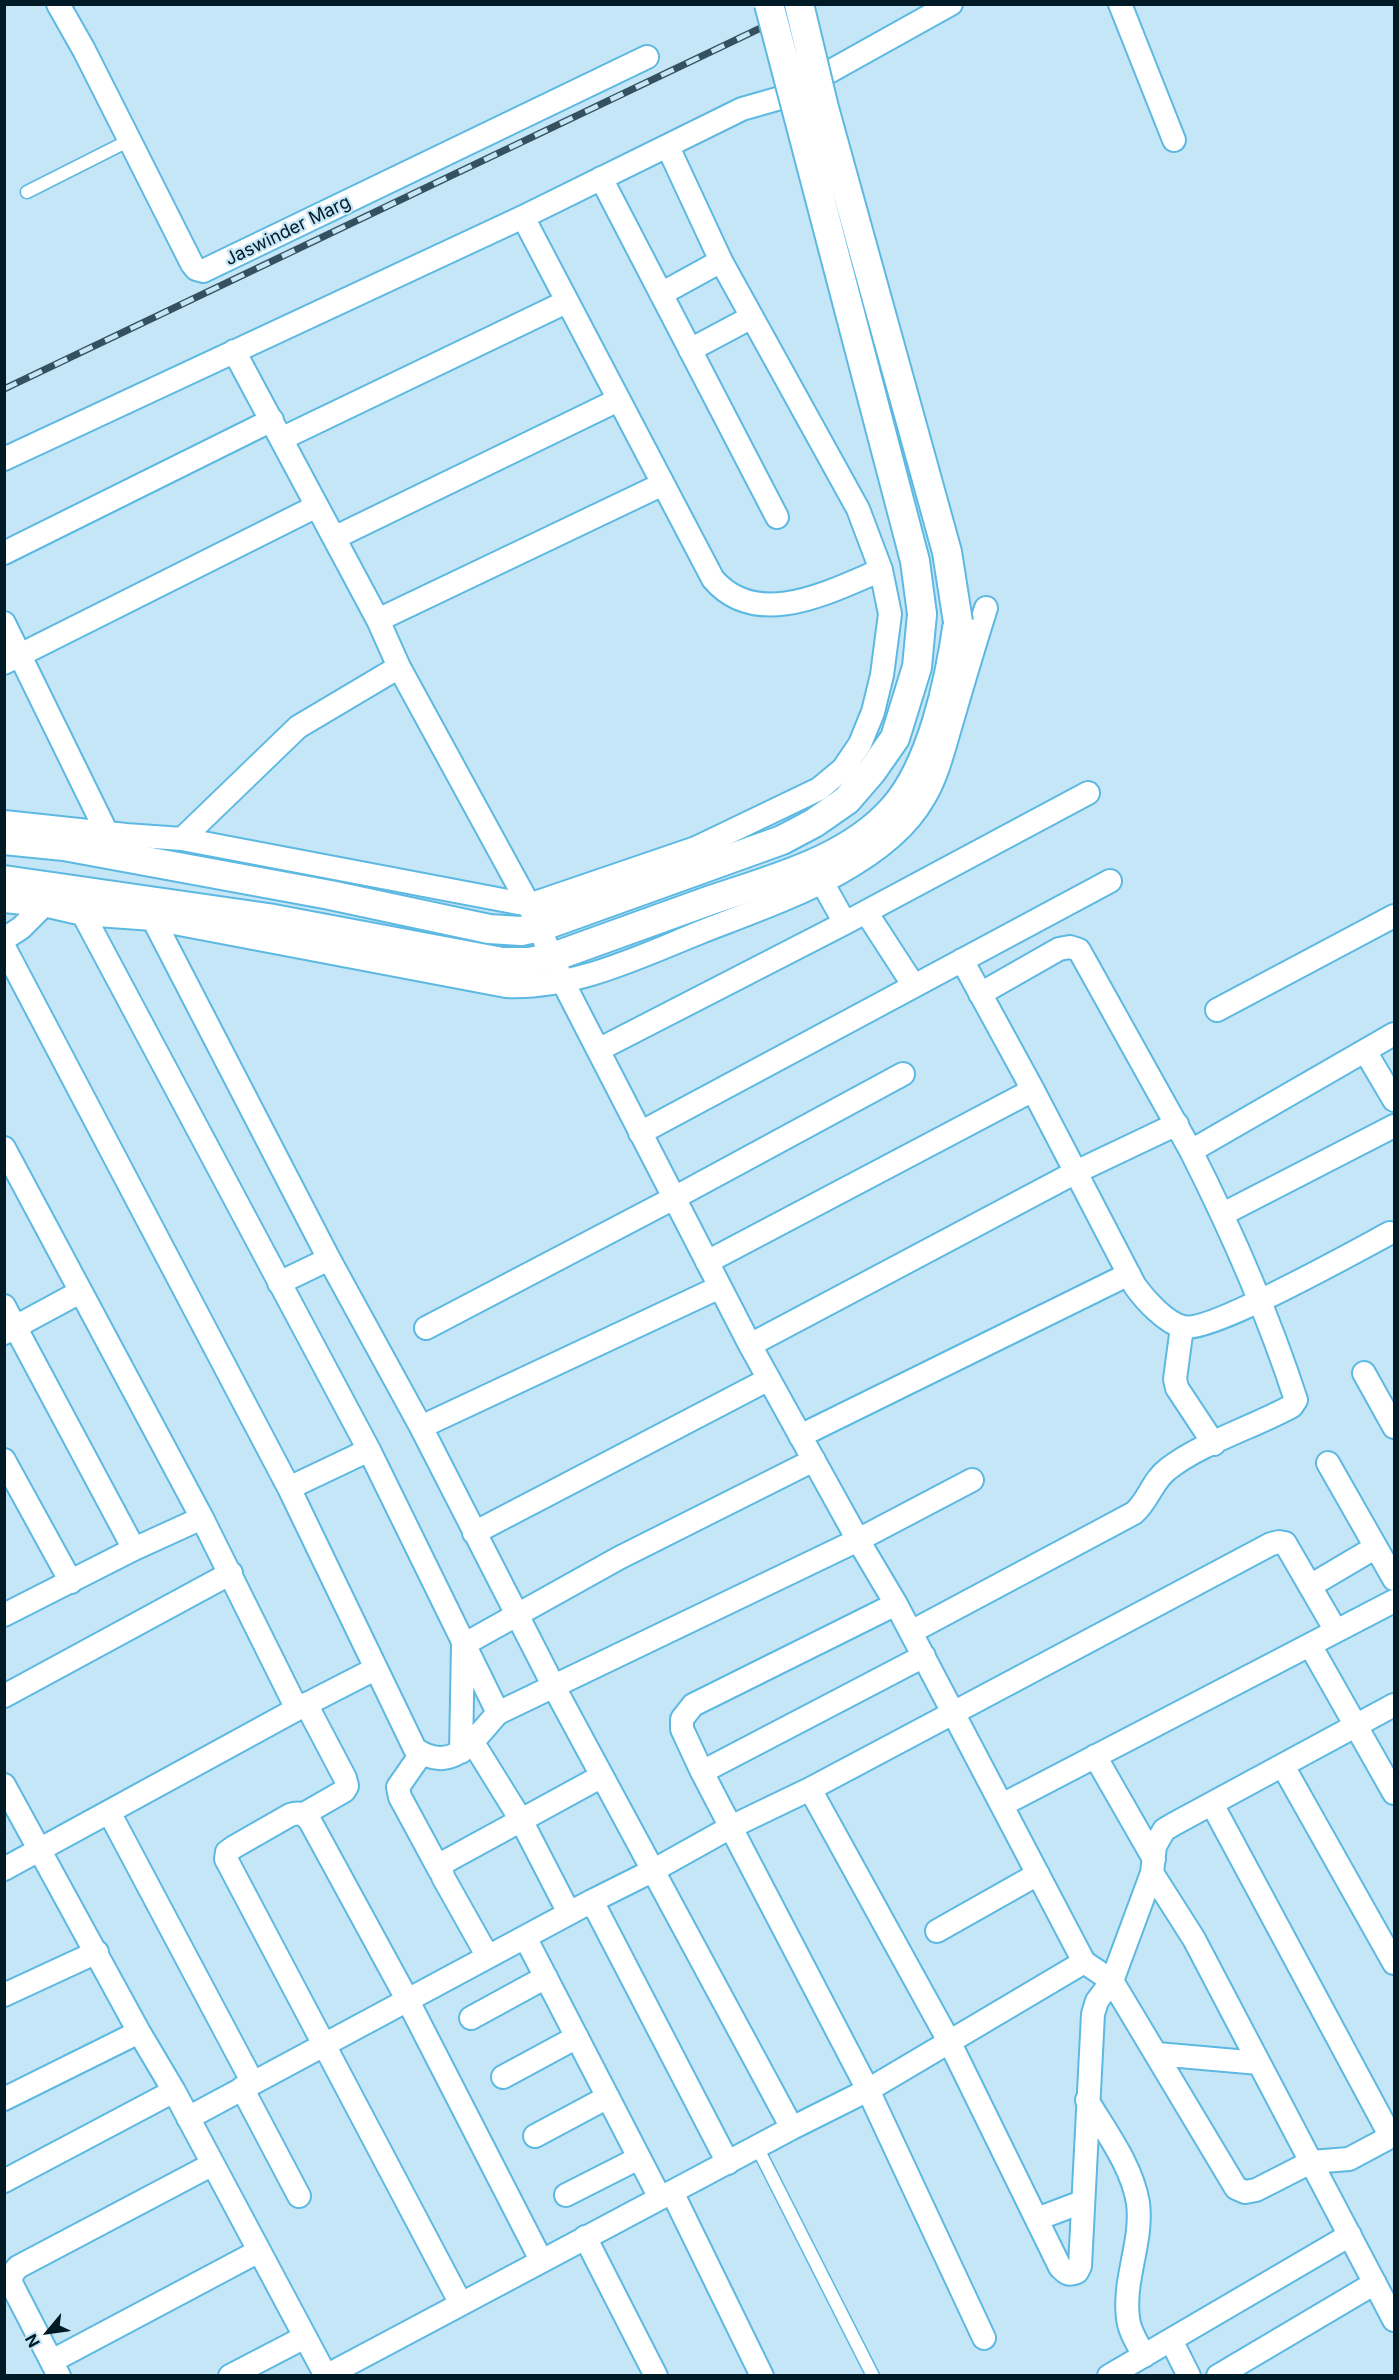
<!DOCTYPE html>
<style>
body{margin:0}
#map{position:relative;width:1399px;height:2380px;overflow:hidden;background:#c5e6f7;font-family:Inter,sans-serif}
canvas{display:block}
.frame{position:absolute;inset:0;border:6px solid #001a26;pointer-events:none}
.north{position:absolute;left:18px;top:2302px;width:60px;height:60px;-webkit-text-stroke:4px #c5e6f7;paint-order:stroke;rotate:241deg;font-size:16px;font-weight:700;line-height:24px;text-align:center;color:#001a26}
.north::after{content:'';display:block;margin:auto;width:21px;height:27px;background:#001a26;clip-path:polygon(50% 0,100% 100%,50% 72%,0 100%)}
</style>
<div id="map">
<canvas width="1399" height="2380"></canvas>
<div class="frame"></div>
<div class="north">N</div>
</div>
<script>
const g = document.querySelector('canvas').getContext('2d');
g.lineJoin = 'round';
function trace(path, color, width, dash) { g.strokeStyle = color; g.lineWidth = width; g.lineCap = dash ? 'butt' : 'round'; g.setLineDash(dash || []); g.stroke(path); }
function write(font, color, halo, rows, align = 'center') {
  g.font = font + ' Inter,sans-serif'; g.lineWidth = 4.5; g.setLineDash([]); g.textBaseline = 'middle'; g.strokeStyle = halo; g.fillStyle = color; for (const [text, x, y, turn = 0] of rows) {
    g.save(); g.translate(x, y); g.rotate((+turn || 0) * Math.PI / 180); g.textAlign = isNaN(turn) ? turn : align; if (halo) g.strokeText(text, 0, 0); g.fillText(text, 0, 0); g.restore();
  }
}
const service = new Path2D(`
 M27,192L130,140
 M757,2147L873,2376`);
const minor = new Path2D(`
 M58,4L84,50L192,264L196,269L203,271L647,57
 M1120,4L1174,140
 M601,178L777,517
 M523,217L713,579C757,631 831,591 881,570
 M661,294L721,261
 M690,350L752,317
 M234,351L378,620L399,667L529,905L563,982L750,1345L858,1540L896,1604L1084,1962L1112,1981L1236,2188L1245,2192L1256,2190L1311,2162L1349,2159L1394,2135
 M281,439L566,302
 M4,459L523,217L742,109L784,97L951,4
 M334,538L618,400
 M4,553L272,420
 M378,620L663,484
 M4,623L107,833
 M4,663L317,506
 M4,822L126,835L182,839L529,905L696,848L819,789L843,769L860,744L873,712L882,675L890,614L881,570L858,509L721,261L668,147
 M182,839L298,727L399,667
 M822,882L845,923
 M4,901L44,905L83,914L153,919L506,986C574,989 639,957 701,932C772,904 885,868 924,798C938,775 944,747 952,721C963,683 974,646 986,608
 M866,912L914,986
 M83,914L369,1450L498,1713L858,1540L972,1480
 M153,919L329,1259L421,1427L554,1687L792,2128
 M4,939L21,928L44,905
 M4,947L289,1488L415,1749C453,1775 473,1740 498,1713
 M962,960L1033,1090
 M980,994L1059,949L1070,947L1079,950L1191,1151L1394,1034
 M1217,1010L1394,916
 M598,1050L845,923L1088,793
 M1365,1051L1394,1100
 M640,1133L1110,881
 M4,1148L202,1518L297,1709
 M1223,1214L1394,1126
 M707,1262L1033,1090L1135,1286C1145,1300 1166,1323 1183,1327C1210,1333 1358,1250 1390,1233
 M279,1283L329,1259
 M4,1306L134,1549
 M1182,1327L1175,1379L1177,1388L1214,1444
 M426,1328L674,1198L903,1074
 M4,1333L80,1292
 M750,1345L1076,1172L1177,1124
 M1364,1373L1394,1427
 M421,1427L720,1287
 M800,1436L1129,1274
 M4,1460L71,1582
 M1328,1463L1394,1579
 M289,1488L369,1450
 M474,1533L769,1379
 M1310,1586L1376,1547
 M896,1604L693,1705L682,1719V1729L702,1772L868,2090L984,2338
 M4,1615L134,1549L202,1518
 M911,1632L1134,1513C1149,1500 1152,1481 1168,1469C1201,1443 1254,1427 1292,1406L1296,1400C1268,1314 1232,1232 1191,1151
 M1310,1645L1394,1793
 M4,1696L231,1573
 M472,1741L521,1820L569,1913
 M461,1752L463,1645L619,1558L814,1460
 M421,1754L398,1787L400,1797L440,1871
 M1095,1756L1154,1859
 M1283,1766L1394,1963
 M702,1772L924,1656
 M4,1785L139,2032L174,2091L326,2376
 M810,1789L950,2043L1060,2267C1066,2273 1068,2276 1077,2272L1080,2266L1093,2014L1097,2001L1112,1981L1152,1873L1155,1846L1164,1830L1174,1824L1394,1705
 M1212,1804L1391,2137
 M1002,1805L1394,1601
 M109,1812L253,2083
 M304,1814L344,1791L347,1786L345,1778L306,1704
 M4,1869L297,1709L375,1669
 M1152,1873L1194,1939L1394,2320
 M592,1901L728,2163
 M937,1931L1038,1874
 M525,1937L660,2198
 M488,1957L443,1877L441,1864L602,1776
 M4,1995L97,1952
 M471,2018L546,1977
 M1157,2054L1259,2063
 M503,2077L577,2037
 M242,2088L299,2196
 M4,2099L139,2032
 M1087,2100C1106,2132 1132,2166 1138,2203C1143,2241 1123,2279 1128,2318C1129,2331 1138,2344 1144,2356
 M188,2118L592,1901L654,1870L731,1827L810,1789L1271,1544L1279,1542L1285,1543L1336,1631
 M535,2136L608,2097
 M4,2181L174,2091
 M672,2192L762,2376
 M566,2195L639,2158
 M1037,2219L1082,2202
 M585,2237L656,2376
 M461,2304L226,1859L227,1852L234,1847L290,1815C299,1812 303,1813 310,1821L407,1999L541,2260
 M1171,2340L1189,2376
 M52,2361L259,2251
 M59,2376L11,2283L12,2274L18,2267L213,2164
 M230,2376L305,2337
 M326,2376L792,2128L868,2090L1084,1962
 M1109,2376L1350,2235
 M1218,2376L1375,2283`);
const tertiary = new Path2D(`
 M4,840L64,846L330,895L489,929L521,931L540,927L782,840L814,823L847,800L872,771L895,738L917,667L922,614
 M4,880L268,918L502,962H530L553,957C606,938 658,919 711,900C773,879 848,860 893,809C932,766 950,679 958,622`);
const rail = new Path2D(`
 M4,389L811,4`);
const tertiaryBridge = new Path2D(`
 M769,4L915,561L922,614
 M799,4L824,108L947,552L958,622`);
const streetNames = [
 ["Jaswinder Marg",288,231,-26]
];
trace(service, '#5db9e2', 15);
trace(minor, '#5db9e2', 26);
trace(tertiary, '#5db9e2', 32);
trace(service, '#fff', 12);
trace(minor, '#fff', 22);
trace(tertiary, '#fff', 28);
trace(rail, '#35515f', 7);
trace(rail, '#c5e6f7', 4.5, [14]);
trace(tertiaryBridge, '#5db9e2', 32, []);
trace(tertiaryBridge, '#fff', 28);
write('18px', '#001a26', '#c5e6f7', streetNames);
</script>
